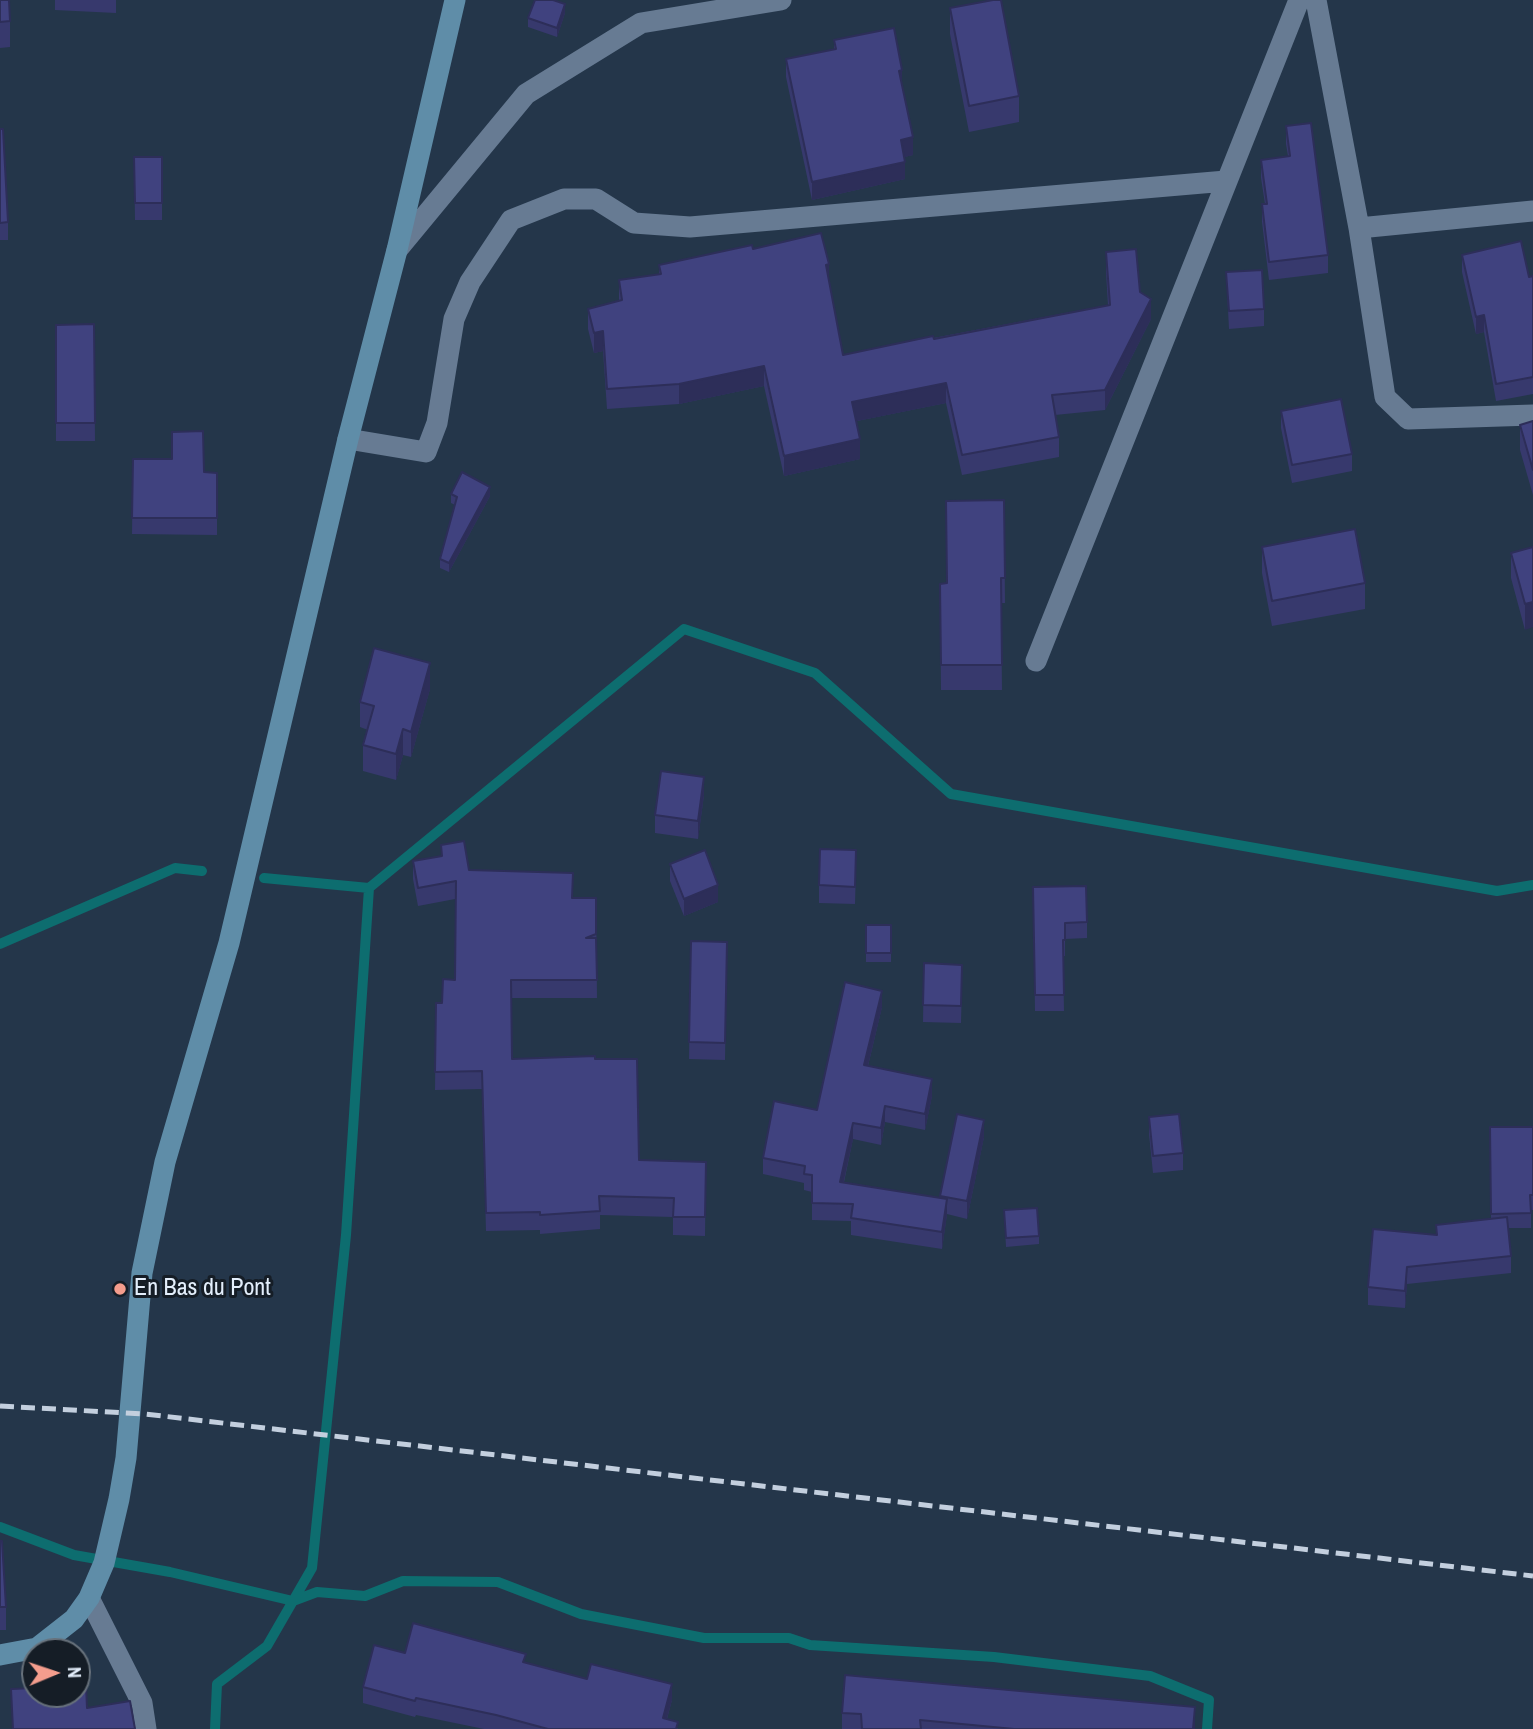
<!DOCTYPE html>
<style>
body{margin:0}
#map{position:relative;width:1533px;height:1729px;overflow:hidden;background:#24364a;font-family:"Archivo Narrow",sans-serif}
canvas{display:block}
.north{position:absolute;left:21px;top:1638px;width:70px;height:70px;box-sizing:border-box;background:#151d26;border:2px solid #67717b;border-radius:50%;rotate:88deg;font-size:19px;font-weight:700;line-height:28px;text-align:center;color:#e3eefb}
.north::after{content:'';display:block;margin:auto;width:24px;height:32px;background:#f49d8d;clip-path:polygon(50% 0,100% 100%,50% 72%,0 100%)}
</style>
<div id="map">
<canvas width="1533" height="1729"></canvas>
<div class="north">N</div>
</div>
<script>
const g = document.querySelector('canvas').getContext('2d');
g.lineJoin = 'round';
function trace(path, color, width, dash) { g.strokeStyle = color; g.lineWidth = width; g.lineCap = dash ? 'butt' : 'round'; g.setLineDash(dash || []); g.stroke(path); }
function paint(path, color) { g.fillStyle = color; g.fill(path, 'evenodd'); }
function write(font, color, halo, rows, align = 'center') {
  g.font = font + ' "Archivo Narrow",sans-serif'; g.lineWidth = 6; g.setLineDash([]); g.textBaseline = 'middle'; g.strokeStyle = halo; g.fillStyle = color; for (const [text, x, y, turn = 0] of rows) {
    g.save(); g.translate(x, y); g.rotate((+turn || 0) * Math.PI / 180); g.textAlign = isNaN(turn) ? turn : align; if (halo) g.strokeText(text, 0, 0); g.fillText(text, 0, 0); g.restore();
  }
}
const stream = new Path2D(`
 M264,878L369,888L684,629L815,673L951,794L1497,891L1533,885
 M0,944L175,868L202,871
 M0,1527L74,1555L170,1572L293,1601L317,1592L365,1596L403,1581L498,1582L581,1614L704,1638H789L810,1645L994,1657L1150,1676L1209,1700L1207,1729
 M215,1729L217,1684L267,1646L312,1568L346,1235L369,888`);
const street = new Path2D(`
 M1316,0L1359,228L1385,397L1408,419L1533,415
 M1359,228L1533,211
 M397,250L526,94L641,23L781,0
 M348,439L426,452L437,423L454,319L470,282L511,220L564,199H596L634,223L690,227L1226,181
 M1036,661L1299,0
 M89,1598L142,1703L146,1729`);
const secondary = new Path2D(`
 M0,1655L37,1648L74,1619L89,1598L104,1563L119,1499L126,1458L142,1273L165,1162L229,943L348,439L397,250L455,0`);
const rail = new Path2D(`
 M0,1406L145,1414L1533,1576`);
const wall = new Path2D(`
 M0,0L10,21V47L0,48Z
 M55,0H116V13L55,10Z
 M950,8L1019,96V122L969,132L950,34Z
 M565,13L557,37L528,27V18Z
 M834,40L902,86L913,155L904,157L905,179L812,200L786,77V59L834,49Z
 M1286,126L1328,255V273L1269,280L1262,222V204H1265L1261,178V160L1288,156L1286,144Z
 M0,129L8,222V240H0Z
 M134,157H162V220H135Z
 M753,249L829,281L843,355L1108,305L1106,272V252L1140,292L1151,319L1105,410L1055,415L1059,437V457L962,475L946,403L857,421L860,459L784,476L764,386L679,404L607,409L603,351L594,353L588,329V309L619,301V280L659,274V265Z
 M1462,255L1529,277L1533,276V394L1496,401L1484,332L1476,334L1462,272Z
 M1226,272L1264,309V326L1229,329Z
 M94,324L95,441H56V325Z
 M1281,411L1352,454V471L1292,483L1281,428Z
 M1533,421V495L1520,450V425Z
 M133,459H172L204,472L217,473V535L132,534Z
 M451,494L490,496L449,572L440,568V559L455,505L451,503Z
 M1004,500L1005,603H1001L1002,690H941L940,584L947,583Z
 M1262,547L1365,583V609L1272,626L1262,573Z
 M1533,547L1525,630L1511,578V553Z
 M430,689L411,757L403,755L396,780L363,771V745L368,730L360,727V702Z
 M704,795L698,839L655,833V815Z
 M441,845L469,870L572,898H596L597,998H512V1059H595L639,1160L706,1162L705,1236L673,1235V1217L600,1215V1229L540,1234V1230L486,1231L482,1089L435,1090L436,1003H442L455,980V899L418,906L413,879V861L441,856Z
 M670,864L718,902L684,916L670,881Z
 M856,868L855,904L819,903V885Z
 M1033,887L1087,922V938L1065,939V956H1063L1064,1011H1035Z
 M866,925H891V962H866Z
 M691,941L727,942L725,1060L689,1059Z
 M924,963L962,982L961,1023L923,1022Z
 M882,1007L868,1066L932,1096L925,1130L885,1122L881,1145L853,1139L844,1182L940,1198V1196L984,1137L967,1219L947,1214L942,1249L851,1235V1221L812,1220V1192L804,1190V1183L763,1174V1158L817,1110Z
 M1149,1117L1183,1153V1170L1153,1173L1149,1134Z
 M1490,1127H1533V1210H1531V1228H1509L1511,1256V1273L1407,1284L1405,1308L1368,1305V1287L1436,1235V1225L1491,1219Z
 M1004,1210L1039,1236V1244L1006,1247Z
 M0,1541L6,1607V1630H0Z
 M405,1653L526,1663L672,1700L667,1719L678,1729H484L416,1715L415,1717L363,1703V1687Z
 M842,1713L1195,1729H842Z`);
const shadedWall = new Path2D(`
 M565,4V13L557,37V28Z
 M902,70V88L899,71Z
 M913,137V155L901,158V140Z
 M905,162V179L812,200V182Z
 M829,264V284L826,265Z
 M1151,299V319L1105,410V390Z
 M1484,315V332L1476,334V317Z
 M603,331V351L594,353V333Z
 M764,366V386L679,404V384Z
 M946,383V403L852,422V402Z
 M860,439V459L784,476V456Z
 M490,487V496L449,572V563Z
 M1533,602V627L1525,630V604Z
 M430,663V689L411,757V732Z
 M403,729V755L396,780V754Z
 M704,777V795L698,839V821Z
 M718,885V902L684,916V899Z
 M882,991V1007L864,1082V1065Z
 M932,1079V1096L925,1130V1114Z
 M885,1106V1122L881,1145V1128Z
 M984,1120V1137L967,1219V1201Z
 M853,1123V1139L840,1198V1182Z
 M947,1199V1215L942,1249V1232Z
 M1407,1267V1284L1405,1308V1291Z
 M672,1684V1700L664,1729L663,1718Z
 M1195,1707V1729H1193Z`);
const building = new Path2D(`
 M0,0H9L10,21L0,22Z
 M535,0H553L565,4L557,28L528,18Z
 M993,0H1001L1019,96L969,106L950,8Z
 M894,28L902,70L899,71L913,137L901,140L905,162L812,182L786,59L836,49L834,40Z
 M1311,123L1328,255L1269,262L1262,204H1267L1261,160L1290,156L1286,126Z
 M0,129H3L8,222L0,223Z
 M134,157H162V203H135Z
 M821,233L829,264L826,265L843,355L933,336L934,339L1110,305L1106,252L1136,249L1140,292L1151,299L1105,390L1052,395L1059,437L962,455L946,383L852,402L860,439L784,456L764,366L679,384L607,389L603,331L594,333L588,309L622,300L619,280L661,274L659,265L752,245L753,249Z
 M1521,241L1529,277L1533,276V377L1496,384L1484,315L1476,317L1462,255Z
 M1262,270L1264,309L1229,311L1226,272Z
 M94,324L95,423H56V325Z
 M1341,399L1352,454L1292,465L1281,411Z
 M1533,421V470L1520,425Z
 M203,431L204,472L217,473V518H132L133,459H172V432Z
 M462,472L490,487L449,563L440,559L457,497L451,494Z
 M1004,500L1005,578H1001L1002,665H941L940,584L947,583L946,501Z
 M1355,529L1365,583L1272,601L1262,547Z
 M1533,547V602L1525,604L1511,553Z
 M374,648L430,663L411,732L403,729L396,754L363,745L374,706L360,702Z
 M661,771L704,777L698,821L655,815Z
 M464,841L469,870L573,873L572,898H596V934L586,938H596L597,980H511L512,1059L595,1056V1059H637L639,1160L706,1162L705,1217H673L674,1198L599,1196L600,1211L540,1215V1212L486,1213L482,1071L435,1072L436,1003H442L443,979L455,980L456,881L418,888L413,861L442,856L441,845Z
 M820,849L856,850L855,887L819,885Z
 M705,850L718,885L684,899L670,864Z
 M1086,886L1087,922L1065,923V940H1063L1064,995H1035L1033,887Z
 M866,925H891V953H866Z
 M691,941L727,942L725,1043L689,1042Z
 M924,963L962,965L961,1006L923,1005Z
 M845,982L882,991L864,1065L932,1079L925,1114L885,1106L881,1128L853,1123L840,1182L947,1199L942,1232L851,1218L853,1204L812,1203V1175L804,1174L805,1166L763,1158L774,1101L817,1110Z
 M957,1114L984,1120L967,1201L940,1196Z
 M1179,1114L1183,1153L1153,1156L1149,1117Z
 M1490,1127H1533V1195H1530L1531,1213L1491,1214Z
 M1037,1208L1039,1236L1006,1238L1004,1210Z
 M1507,1217L1511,1256L1407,1267L1405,1291L1368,1287L1373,1229L1437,1235L1436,1225Z
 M0,1541H2L6,1607H0Z
 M413,1623L526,1654L523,1662L587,1679L591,1664L672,1684L663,1718L678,1722L676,1729H548L496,1715L416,1698L415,1701L363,1687L374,1645L405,1653Z
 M845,1675L1195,1707L1193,1729H1014L920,1720L921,1729H862L861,1714L842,1713Z
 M77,1685H86L87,1708L130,1701L135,1729H13L11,1689L35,1688V1694H77Z`);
const markers = [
 [120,1289,7,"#f49d8d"]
];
const poiNames = [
 ["En Bas du Pont",134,1289]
];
trace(stream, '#0d6d6f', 10);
trace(street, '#677b93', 21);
trace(secondary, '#5f8da8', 21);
trace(rail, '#c3cfde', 5, [14, 7]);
paint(wall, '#37396d');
paint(shadedWall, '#2d2e59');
paint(building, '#40427f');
trace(building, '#2d2e59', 2);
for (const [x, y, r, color] of markers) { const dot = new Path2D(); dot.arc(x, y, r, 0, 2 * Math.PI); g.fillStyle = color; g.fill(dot); trace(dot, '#151d26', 2.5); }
write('24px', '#e3eefb', '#151d26', poiNames, 'left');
</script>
